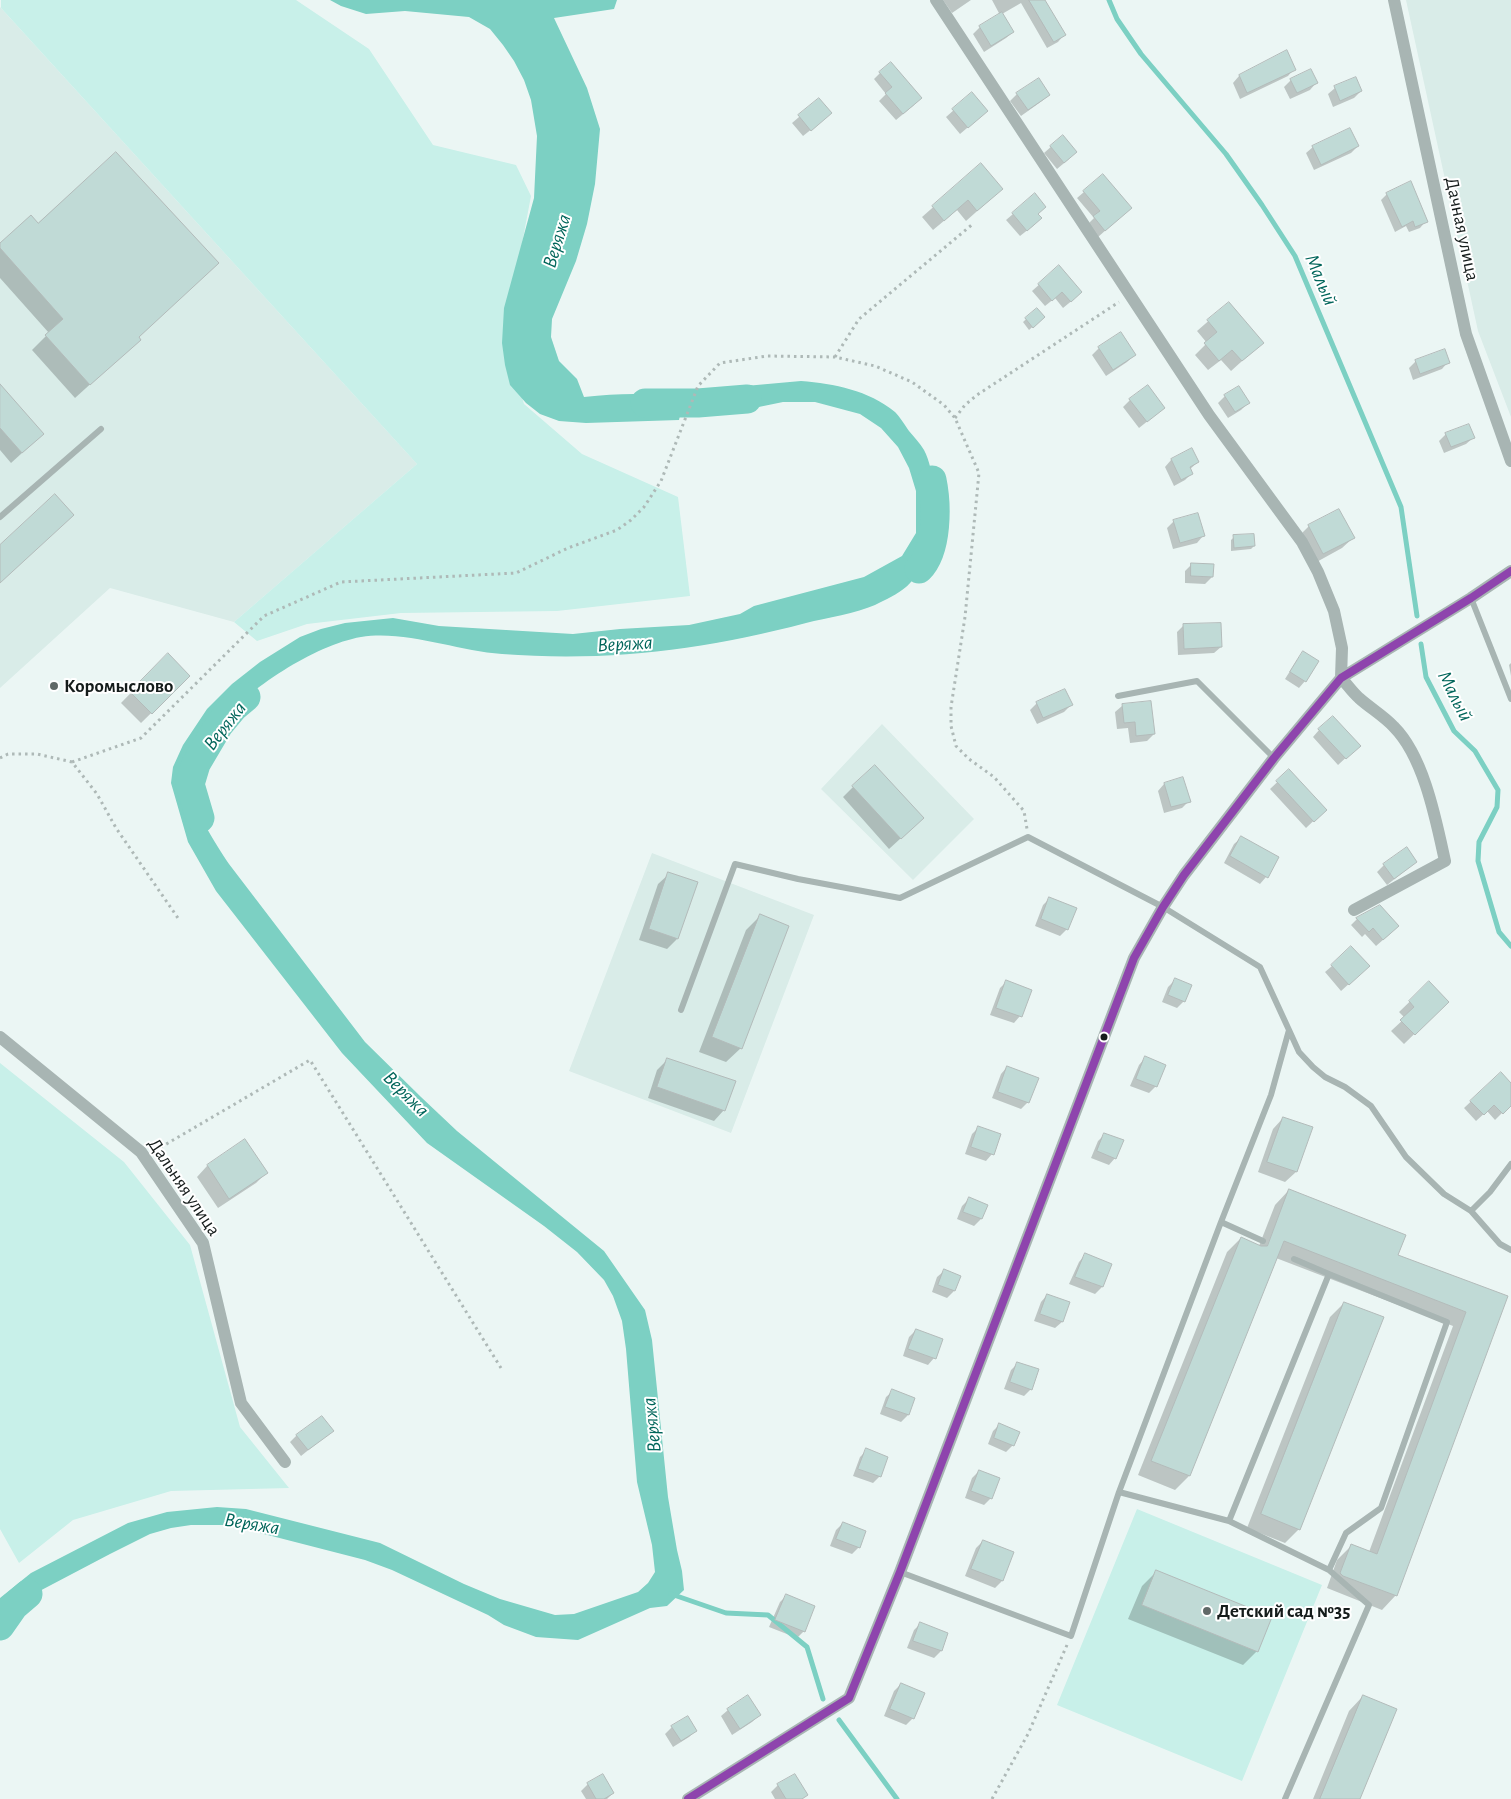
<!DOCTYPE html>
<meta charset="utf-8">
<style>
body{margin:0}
canvas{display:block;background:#ebf6f4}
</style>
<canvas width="1511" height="1799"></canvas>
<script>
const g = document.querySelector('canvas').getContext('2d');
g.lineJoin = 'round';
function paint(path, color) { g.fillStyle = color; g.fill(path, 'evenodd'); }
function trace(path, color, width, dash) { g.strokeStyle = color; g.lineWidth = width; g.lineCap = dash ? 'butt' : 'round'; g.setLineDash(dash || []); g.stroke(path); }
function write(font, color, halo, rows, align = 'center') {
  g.font = font + ' "Alegreya Sans",sans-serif'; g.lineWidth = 4; g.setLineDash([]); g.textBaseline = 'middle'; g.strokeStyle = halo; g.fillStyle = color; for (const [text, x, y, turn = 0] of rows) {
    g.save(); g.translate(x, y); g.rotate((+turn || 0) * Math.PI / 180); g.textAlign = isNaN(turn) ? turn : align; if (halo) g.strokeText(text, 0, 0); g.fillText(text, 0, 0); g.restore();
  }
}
const built = new Path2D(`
 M1406,0H1511V417L1478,331Z
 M0,7L417,464L234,622L110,588L0,688Z
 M882,724L974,819L913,880L821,789Z
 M652,853L814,915L731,1133L569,1071Z`);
const green = new Path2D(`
 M1,0H296L369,49L433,145L516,165L531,196L504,339L524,404L582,454L678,497L690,596L557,611L401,613L307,624L257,641L234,622L417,464L1,8Z
 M0,1063L124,1162L190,1245L240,1427L289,1488L171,1491L73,1520L19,1563L0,1529Z
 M1137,1509L1322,1585L1242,1781L1057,1705Z`);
const water = new Path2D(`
 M330,0H617L614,9L554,18L587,88L600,129L595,184L587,224L576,261L552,319L551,337L559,361L577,379L584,397C620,393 648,393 684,397L679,420L586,423L559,421L540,414L526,403L510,385L505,365L502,343L504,308L534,198L537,136L531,100L524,80L514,61L503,45L490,29L469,17L405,11L366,14L341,6Z
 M801,381C835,384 868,390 895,412C900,417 905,425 909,431C914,437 920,443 924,450C935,471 936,507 934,531C933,538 933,548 931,554C929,561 912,582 906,587C898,594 885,600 875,605C857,613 826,618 806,623C704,650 608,662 502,654C456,651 407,630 361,637C315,645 247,689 218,726C211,735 205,747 200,757C197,763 191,771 190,778C187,800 217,846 229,864L365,1042L421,1097L457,1131L604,1251L645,1310L652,1340L668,1497L677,1550L682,1571L684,1590L667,1606L650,1608L578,1640L536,1637L504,1625L488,1615L392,1570L365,1560L229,1525H191L171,1528L150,1534L110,1554L32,1595L14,1609L0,1625V1598L31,1573L128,1523L167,1512L217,1507L246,1509L380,1543L464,1584L500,1599L555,1615L574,1614L638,1592L648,1583L655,1572L652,1545L637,1482L626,1349L622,1321L613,1296L604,1280L577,1252L544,1226L427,1143L342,1053L216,891L188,842L171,783L173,767L183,745L207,709L232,684L260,662L300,637L321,629L345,623L393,618L439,626L573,634L620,629L689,625L740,614L754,606L864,577L902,556L916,533V491L909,468L898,447L881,428L860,414L815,402H783L749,409L707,411L712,389Z`);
const shadow = new Path2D(`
 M943,0H971L952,13Z
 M992,0H1044L1064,35L1058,42L1047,48L1021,3L1002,14L1013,32L1006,38L984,52L973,34L980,27L1000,15Z
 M1294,69L1288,76L1240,99L1233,83L1239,76Z
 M880,73L914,105L896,120L879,101L886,94L874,79Z
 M1291,80L1316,83L1310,90L1290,99L1284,87Z
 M1335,88L1361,91L1354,98L1333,107L1328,94Z
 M972,94L980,117L960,134L946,117Z
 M1017,94L1049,95L1042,101L1021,116L1010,101Z
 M819,100L823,120L803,136L792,123Z
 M1062,137L1069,159L1057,169L1044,153Z
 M1358,146L1351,153L1314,170L1306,153L1313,147Z
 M981,165L1002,189L966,221L957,210L933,230L922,217Z
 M1084,192L1123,215L1098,237L1088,224L1094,218L1077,198Z
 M1387,194L1426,221L1420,228L1409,232L1406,226L1395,232L1381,200Z
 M1013,214H1037L1034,225L1020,236L1006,220Z
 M0,244L139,340L75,398L32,350L49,333L0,278Z
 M1059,267L1074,299L1063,308L1055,298L1045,306L1032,291Z
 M1229,303L1251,353L1231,371L1221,360L1208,370L1195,355L1207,343L1197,331Z
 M1037,309L1040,320L1029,330L1023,322Z
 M1099,348L1134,355L1127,362L1106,376L1092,355Z
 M1444,350L1448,362L1442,369L1413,380L1409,368L1416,361Z
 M0,386L43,434L11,463L0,450Z
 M1225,396L1248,403L1241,410L1228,418L1218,403Z
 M1130,400L1164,408L1139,428L1123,407Z
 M1446,434L1473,438L1466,444L1444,453L1439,441Z
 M1192,450L1198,462L1189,470L1191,474L1185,480L1174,486L1165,467L1171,460Z
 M1174,521L1203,536L1197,543L1173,549L1167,528Z
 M1309,526L1353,538L1342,548L1313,564L1298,537Z
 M1234,537L1254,546L1251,549L1231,551V540Z
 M1192,564L1212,577L1205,584L1185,583V571Z
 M1183,626L1221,647L1214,653L1178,655L1177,632Z
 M1304,653L1305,681L1299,688L1285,679L1297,660Z
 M168,655L189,676L141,723L121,703Z
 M1511,663V676L1509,665Z
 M1037,703L1071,705L1064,712L1037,724L1030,710Z
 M1122,706L1154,734L1147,741L1130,743L1128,728L1117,729L1115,712Z
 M1319,730L1352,752L1338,765L1313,737Z
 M1289,771L1325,810L1306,828L1270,789Z
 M1183,779L1189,801L1182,808L1164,813L1158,791L1164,784Z
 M853,787L912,828L889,849L843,797Z
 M1241,838L1266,877L1260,884L1224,863L1234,844Z
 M1416,862L1387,885L1377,872L1384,865Z
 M669,874L677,939L667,949L639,940L658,884Z
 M1050,898L1067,929L1060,936L1035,926L1043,905Z
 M760,916L741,1048L726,1062L699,1052L746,930Z
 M1357,919L1391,933L1376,946L1365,934L1362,937L1351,925Z
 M1332,966L1361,973L1341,991L1325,972Z
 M1175,980L1190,986L1184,1001L1177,1008L1162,1002L1168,987Z
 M1007,981L1020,1016L1014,1023L990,1015L1000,988Z
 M1429,983L1447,1002L1404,1044L1391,1031L1405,1018L1399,1012Z
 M1145,1058L1156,1086L1149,1093L1130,1086L1139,1065Z
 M668,1059L724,1110L714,1121L648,1098L657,1070Z
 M1007,1067L1028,1102L1021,1109L992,1098L1001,1074Z
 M1500,1074L1511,1085V1104L1495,1120L1487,1111L1476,1121L1464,1108Z
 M1283,1118L1311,1128L1296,1172L1285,1182L1258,1172L1273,1129Z
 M979,1127L992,1154L986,1161L965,1154L972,1134Z
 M1105,1134L1115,1158L1109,1165L1091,1158L1098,1141Z
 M245,1141L266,1173L256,1183L218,1208L197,1177L207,1166Z
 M1289,1190L1396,1256L1507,1297L1396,1595L1382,1610L1327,1588L1337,1560L1351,1546L1369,1552L1453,1326L1276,1258L1189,1476L1175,1490L1138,1475L1227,1252L1241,1238L1259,1246L1275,1205Z
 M969,1199L986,1205L981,1219L974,1226L957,1219L962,1206Z
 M1085,1255L1111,1265L1102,1287L1095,1294L1069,1284L1079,1262Z
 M944,1271L954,1291L947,1298L932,1292L937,1277Z
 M1047,1295L1069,1303L1062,1322L1055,1328L1034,1321L1041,1302Z
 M1344,1303L1299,1529L1285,1543L1247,1528L1330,1317Z
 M916,1330L934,1358L928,1365L903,1356L909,1337Z
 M1018,1363L1031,1389L1024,1396L1004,1389L1011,1370Z
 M893,1391L914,1399L908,1415L901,1422L880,1414L886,1397Z
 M999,1425L1013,1445L1006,1452L988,1444L993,1431Z
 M332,1431L301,1456L290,1442L297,1435Z
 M867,1450L880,1476L873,1483L853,1476L860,1457Z
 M979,1471L991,1498L984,1505L965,1498L972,1478Z
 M843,1523L859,1547L852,1554L830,1546L836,1530Z
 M983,1541L1013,1552L1002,1581L995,1588L965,1576L976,1548Z
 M1156,1572L1257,1651L1243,1665L1128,1619L1142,1586Z
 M786,1596L804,1631L797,1638L769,1627L780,1602Z
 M920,1624L947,1634L941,1651L934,1658L907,1648L914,1630Z
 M901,1684L913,1718L906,1725L884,1716L894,1691Z
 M1363,1696L1359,1799H1313L1349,1711Z
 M728,1710L759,1715L752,1722L732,1735L721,1716Z
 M672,1727L696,1730L689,1737L673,1747L665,1734Z
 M588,1784L613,1793L607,1799H586L581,1791Z
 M778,1785L806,1795L802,1799H775L771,1792Z`);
const stream = new Path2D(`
 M1109,0L1117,19L1141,54L1226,154L1262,205L1295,256L1401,507L1417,616
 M1421,644L1426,677L1454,731L1475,751L1498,790L1497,807L1479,842L1478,861L1499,932L1511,946
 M671,1594L726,1613L768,1615L807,1647L823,1699
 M839,1720L897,1799`);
const river = new Path2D(`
 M645,403H698L747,399
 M919,569C938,550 937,504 932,480
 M200,818L190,784L196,764L219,725L234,707L246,697
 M0,1626L14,1606L28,1594`);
const building = new Path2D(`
 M1029,0H1045L1066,35L1054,42Z
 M1002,12L1014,32L991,46L979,26Z
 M1287,50L1296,70L1247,93L1239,75Z
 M891,62L922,98L903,114L885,93L892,87L879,72Z
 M1311,69L1318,83L1297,93L1290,79Z
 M1356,77L1362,91L1340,101L1334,86Z
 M1039,78L1050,95L1028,110L1016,93Z
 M972,92L988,111L968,128L952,109Z
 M819,98L832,113L811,131L798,115Z
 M1350,128L1359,146L1321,165L1312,146Z
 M1063,135L1077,152L1064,163L1050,146Z
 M116,152L219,263L139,337L141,340L90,385L45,335L63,319L0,248V243L31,215L38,223Z
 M981,163L1003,189L977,211L968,200L944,221L932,206Z
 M1103,174L1132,208L1105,231L1093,216L1100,211L1083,191Z
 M1411,181L1428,222L1415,227L1413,221L1402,227L1386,193Z
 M1035,193L1046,207L1038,214L1042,218L1027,231L1012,213Z
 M1059,265L1082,292L1071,302L1062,292L1052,301L1038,284Z
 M1229,302L1264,343L1242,361L1232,350L1219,361L1204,343L1217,332L1207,320Z
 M1037,308L1045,317L1033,328L1025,318Z
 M1121,332L1136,355L1113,370L1098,347Z
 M1445,349L1450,363L1420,374L1415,360Z
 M0,384L44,434L22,453L0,428Z
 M1148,385L1165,408L1147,422L1129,399Z
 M1239,386L1250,403L1235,412L1224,395Z
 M1469,424L1475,438L1451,447L1445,433Z
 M1192,448L1199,462L1190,467L1193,474L1181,480L1171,459Z
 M55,494L74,515L0,583V545Z
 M1339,509L1355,538L1323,554L1308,525Z
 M1198,513L1205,536L1180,543L1173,520Z
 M1254,534L1255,546L1234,548L1233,535Z
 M1191,563L1214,564L1213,577L1191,576Z
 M1221,623L1222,647L1184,649L1183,624Z
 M1303,651L1319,661L1306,682L1290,672Z
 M168,653L190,676L152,714L130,692Z
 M1065,689L1073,705L1043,718L1036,702Z
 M1151,701L1155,734L1136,736L1135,722L1124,723L1122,704Z
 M1333,716L1361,746L1346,759L1318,729Z
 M875,765L924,818L901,839L852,786Z
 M1289,769L1327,810L1314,822L1276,781Z
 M1183,777L1191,802L1171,807L1164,783Z
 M1241,836L1279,857L1268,878L1230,856Z
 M1407,847L1417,862L1394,879L1383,864Z
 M668,872L698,882L678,939L649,929Z
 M1049,897L1077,908L1068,930L1041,919Z
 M1380,905L1399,926L1383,940L1373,928L1369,932L1356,918Z
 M760,914L789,926L742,1049L712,1037Z
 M1351,946L1370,966L1349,985L1331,965Z
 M1175,978L1192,985L1185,1002L1168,995Z
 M1006,980L1032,990L1022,1017L996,1008Z
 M1429,981L1449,1002L1415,1035L1400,1020L1414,1007L1409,1001Z
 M1145,1056L1166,1065L1157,1087L1136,1079Z
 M667,1058L736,1081L725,1111L657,1087Z
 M1007,1066L1039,1078L1029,1103L998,1092Z
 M1501,1072L1511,1083V1106L1503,1114L1494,1105L1484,1115L1470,1101Z
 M1283,1117L1313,1127L1297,1172L1267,1162Z
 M978,1126L1001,1134L994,1155L971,1147Z
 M1104,1133L1124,1140L1116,1159L1097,1151Z
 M245,1139L268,1173L229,1199L207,1165Z
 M1289,1189L1406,1235L1398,1255L1508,1296L1397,1596L1343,1576L1340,1573L1351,1544L1377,1554L1466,1312L1284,1241L1190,1476L1151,1461L1241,1237L1261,1246H1267Z
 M969,1197L988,1205L982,1219L963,1212Z
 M1085,1253L1112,1264L1103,1287L1075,1277Z
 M944,1269L961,1276L955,1291L938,1285Z
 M1047,1294L1070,1302L1063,1322L1040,1314Z
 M1344,1302L1384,1317L1300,1530L1261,1514Z
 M916,1329L943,1339L936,1359L908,1349Z
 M1017,1362L1039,1369L1032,1390L1010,1382Z
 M892,1389L915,1398L909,1415L885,1407Z
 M322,1416L334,1431L308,1450L296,1435Z
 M999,1423L1020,1432L1014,1446L994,1438Z
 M866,1448L888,1457L881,1477L858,1469Z
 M979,1470L1000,1478L992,1499L971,1491Z
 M843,1522L866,1531L860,1548L836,1539Z
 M983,1540L1014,1552L1003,1581L971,1569Z
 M1156,1570L1272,1617L1258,1652L1142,1605Z
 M786,1594L815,1606L805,1632L775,1620Z
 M920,1622L948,1633L942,1651L913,1641Z
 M901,1683L925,1693L914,1719L890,1709Z
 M748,1695L761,1715L740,1729L727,1709Z
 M1363,1695L1397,1709L1360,1799H1320Z
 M688,1716L697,1731L681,1741L671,1726Z
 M603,1774L614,1793L604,1799H596L587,1783Z
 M795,1774L808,1795L802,1799H786L777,1784Z`);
const path = new Path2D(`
 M835,357L859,319L974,223
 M955,418L965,405L977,395L1119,302
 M0,758L8,754H37L72,762L97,794L116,828L180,921
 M72,762L141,738L264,616L341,582L516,573L568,548L617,530L631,520L644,507L661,481L698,386L720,363L767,356L835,357L875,366L912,382L944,405L955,418L979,473L965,617L951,707V726L956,746L969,759L994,777L1024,811L1027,829
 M154,1148L163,1146L310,1060L501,1368
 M992,1799L1028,1734L1067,1645`);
const lane = new Path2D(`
 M0,517L101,429
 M1471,598L1511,699
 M1118,696L1197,681L1274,758
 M681,1010L735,864L798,879L900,898L1028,837L1163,907L1260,967L1289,1030L1271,1095L1221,1222L1263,1241
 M1289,1030L1299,1052L1313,1067L1325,1077L1345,1087L1371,1106L1406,1157L1444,1194L1471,1211L1500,1244L1511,1250
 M1471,1211L1490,1192L1511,1164
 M1294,1259L1329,1274
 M1119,1492L1221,1222
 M1229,1521L1329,1274L1447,1322L1381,1508L1346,1533L1329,1570
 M900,1572L1071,1636L1119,1492L1229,1521L1329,1570L1369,1605L1285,1799`);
const street = new Path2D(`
 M936,0L1209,415L1302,542L1318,572L1334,611L1342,648L1341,678C1347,684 1352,692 1359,698C1370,708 1384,716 1394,727C1424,757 1436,820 1445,861L1354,910
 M1394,0L1466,334L1511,461
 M0,1037L141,1152L203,1243L241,1403L285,1462
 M688,1799L849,1698L900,1572L1134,958L1163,907L1184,875L1274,758L1341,678L1471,598L1511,571`);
const bus1 = new Path2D(`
 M688,1799L849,1698L900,1572L1134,958L1163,907L1184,875L1274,758L1341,678L1471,598L1511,571`);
const markers = [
 [54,686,5,"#606867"],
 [1104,1037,4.5,"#151c1b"],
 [1207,1611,5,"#606867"]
];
const streetNames = [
 ["Дачная улица",1462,229,78],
 ["Дальняя улица",184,1187,56]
];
const poiNames = [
 ["Коромыслово",64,686],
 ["Детский сад №35",1217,1611]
];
const waterNames = [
 ["Веряжа",557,241,-73],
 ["Малый",1321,280,67],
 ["Веряжа",625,644,-3],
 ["Малый",1455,696,63],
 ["Веряжа",225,726,-52],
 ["Веряжа",406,1094,45],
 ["Веряжа",652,1425,-96],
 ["Веряжа",252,1524,9]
];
paint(built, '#d9ece8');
paint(green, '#c8f0e9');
paint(water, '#7cd0c3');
paint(shadow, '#0003');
trace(stream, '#7cd0c3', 5);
trace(river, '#7cd0c3', 29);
paint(building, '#c0dad6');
trace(building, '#b3bbba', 1);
trace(path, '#aeb9b7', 3, [2.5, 4]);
trace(lane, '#a8b5b3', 6);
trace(street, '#a8b5b3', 12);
trace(bus1, '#8e44ad', 8);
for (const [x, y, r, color] of markers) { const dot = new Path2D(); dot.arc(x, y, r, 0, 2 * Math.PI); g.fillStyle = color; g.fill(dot); trace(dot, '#fff', 2); }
write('19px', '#151c1b', '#fff', streetNames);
write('bold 19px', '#151c1b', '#fff', poiNames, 'left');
write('italic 20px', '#00655a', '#fff', waterNames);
</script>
